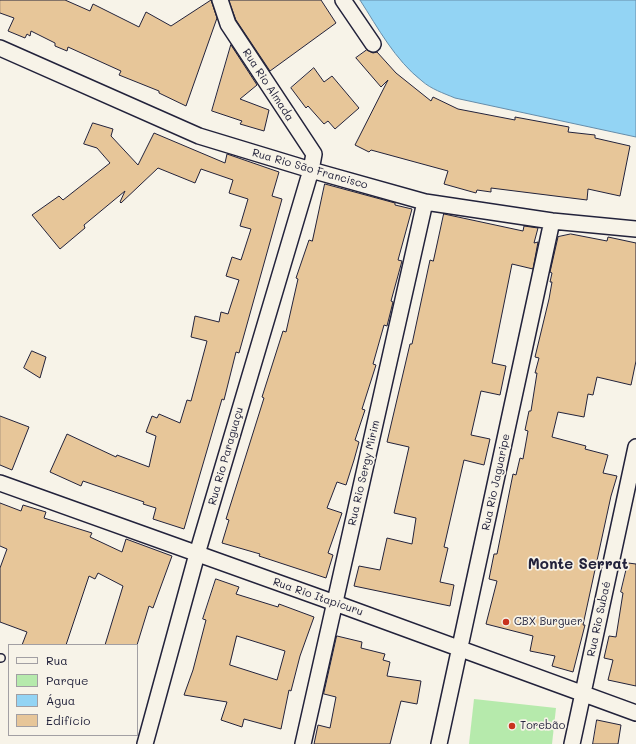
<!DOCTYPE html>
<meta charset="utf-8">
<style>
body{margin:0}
#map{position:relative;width:636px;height:744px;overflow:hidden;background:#f7f3e8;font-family:Mali,sans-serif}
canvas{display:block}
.legend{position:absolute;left:8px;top:644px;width:130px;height:92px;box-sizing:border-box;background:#f7f3e8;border:1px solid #a29fa3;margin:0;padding:5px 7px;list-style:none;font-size:12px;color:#22223b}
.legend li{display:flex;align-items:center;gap:8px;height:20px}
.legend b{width:20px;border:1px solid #a29fa3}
</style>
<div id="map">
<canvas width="636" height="744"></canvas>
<ul class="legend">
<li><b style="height:5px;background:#f7f3e8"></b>Rua</li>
<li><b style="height:11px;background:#b6eaac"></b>Parque</li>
<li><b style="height:11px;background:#93d4f4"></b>Água</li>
<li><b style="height:11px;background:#e7c699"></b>Edifício</li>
</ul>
</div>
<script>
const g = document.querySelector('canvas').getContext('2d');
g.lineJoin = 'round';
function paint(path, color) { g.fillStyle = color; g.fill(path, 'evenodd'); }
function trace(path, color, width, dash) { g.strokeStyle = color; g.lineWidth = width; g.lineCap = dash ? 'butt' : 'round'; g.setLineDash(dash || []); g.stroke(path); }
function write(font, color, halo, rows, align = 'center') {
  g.font = font + ' Mali,sans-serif'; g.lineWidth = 3.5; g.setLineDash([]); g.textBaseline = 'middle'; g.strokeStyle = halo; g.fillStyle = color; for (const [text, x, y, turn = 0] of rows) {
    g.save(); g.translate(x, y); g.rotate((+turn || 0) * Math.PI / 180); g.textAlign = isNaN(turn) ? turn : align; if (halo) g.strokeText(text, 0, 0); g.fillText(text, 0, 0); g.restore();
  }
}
const green = new Path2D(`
 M474,699L556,708L552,744H469Z`);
const water = new Path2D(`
 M360,0H636V137L455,98C443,93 431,89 422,81C395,60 378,28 360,0Z`);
const building = new Path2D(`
 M0,0H65L90,11L93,4L139,27L146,12L171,26L211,0L217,18L186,106L159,93V91L119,75L121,71L68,47L67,51L55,46V43L31,31L30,36L27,34L25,38L8,31L14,18L0,13Z
 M229,0H321L336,23L270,71L236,20Z
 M231,45L257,85L240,99L269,110L264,131L240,124L242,121L212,111Z
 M367,50L373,53L377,52L396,73L431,101L433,97L458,109L515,120V117L569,127L568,132L595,135V138L630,146L620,196L588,189L587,200L491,188V192L477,190L476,193L444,184L448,171L371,150L369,152L355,145L388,80L381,87L356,58Z
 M314,68L324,82L332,76L359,108L335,129L328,121L324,124L308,106L306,108L291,88Z
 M93,123L113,129L111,136L138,165L154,133L225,163L227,154L279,172L272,196L282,199L239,353L236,352L224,400L222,399L184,529L153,519L156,508L143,504L144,502L83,481L81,486L50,472L67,434L116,457L117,455L149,467L156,436L146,432L152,416L157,418L159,414L180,423L187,400L191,401L207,341L191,337L195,316L219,322L221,312L228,314L239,280L226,276L232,257L241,260L251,229L240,226L248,199L229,193L233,180L201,169L195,183L158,168L121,203L120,202L125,191L84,225L85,228L60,249L32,215L59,196L63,200L110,163L97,148L84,144Z
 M325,184L395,203V205L412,209L398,260L402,261L391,301L393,302L387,326L384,325L373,364L376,365L362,409L365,410L355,440L359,442L354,460L346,485L337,482L327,508L342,513L328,553L333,555L326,578L259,556L260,554L222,543L229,520L226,519L264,398L262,397L283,331L286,332L298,279L296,278L309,240L312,241Z
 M444,214L523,231L524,226L538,228L534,243L538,242L533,269L512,264L492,363L506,366L500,395L481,391L471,435L490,439L484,465L464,460L444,547L448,548L440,582L454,585L450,606L354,586L359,566L380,570L387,538L412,544L416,518L394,513L409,447L387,442L410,344H412L430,260L433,261Z
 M571,234L607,241L608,237L636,243V361L631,385L597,377L593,395L588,394L584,417L558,412L552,437L586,446L585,449L608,455L603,473L617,476L611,496L583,625H585L573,672L552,666L555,656L530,651L533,636L486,624L497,581L489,579L494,554H497L513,474L516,475L520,458L523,459L528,431L525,430L529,411H531L537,373H535L539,358L535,357L549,299L552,282H550L552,273L550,272L558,237Z
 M32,351L46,357L40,378L24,368Z
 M0,416L29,427L12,470L0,465Z
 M0,503L21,511L23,505L46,512L44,518L92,533L90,537L122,552L126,539L172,556L153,608L149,606L137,645H105L123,586L98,573L95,579L89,576L66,645H22L27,632L0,622V568L7,549L0,546Z
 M628,563L636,564V686L608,680L613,660L604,658L609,636L616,637L623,593L621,592Z
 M216,579L239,587L236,594L278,607L279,604L314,617L300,656L291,691L289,690L281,729L244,719L242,727L221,720L227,702L184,695L193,670L206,620L203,619ZM237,636L285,651L277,680L230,665Z
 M337,636L362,642L361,648L385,654L383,660L390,662L387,676L421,681L417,704L401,701L390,744H314L318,725L330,728L336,697L324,694Z
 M597,720L621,725L618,744H593Z`);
const service = new Path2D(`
 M0,658H1`);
const minor = new Path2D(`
 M343,0L373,44
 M0,48L199,136L311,170L425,202L552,221L636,229
 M0,483L335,603L636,713
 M145,744L197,554L311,170L314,154L228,24L220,0
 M303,744L425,202
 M439,744L552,221
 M572,744L636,447`);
const markers = [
 [506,622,4,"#c8321e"],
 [512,726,4,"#c8321e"]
];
const streetNames = [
 ["Rua Rio Almada",268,85,57],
 ["Rua Rio São Francisco",310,169,16],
 ["Rua Rio Paraguaçu",226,456,-74],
 ["Rua Rio Sergy Mirim",364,473,-77],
 ["Rua Rio Jaguaripe",496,482,-78],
 ["Rua Rio Itapicuru",318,597,19],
 ["Rua Rio Subaé",599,619,-78]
];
const poiNames = [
 ["CBX Burguer",514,622],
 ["Torebão",520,726]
];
const districtNames = [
 ["Monte Serrat",578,564]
];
paint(green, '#b6eaac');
paint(water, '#93d4f4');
trace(water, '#668daa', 1);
paint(building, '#e7c699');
trace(building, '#22223b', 1);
trace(service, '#22223b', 10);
trace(minor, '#22223b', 18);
trace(service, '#f7f3e8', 7);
trace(minor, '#f7f3e8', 15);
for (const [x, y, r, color] of markers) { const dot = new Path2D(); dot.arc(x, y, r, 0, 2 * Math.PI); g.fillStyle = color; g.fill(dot); trace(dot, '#f7f3e8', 1.5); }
write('11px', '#22223b', '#f7f3e8', streetNames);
write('11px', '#22223b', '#f7f3e8', poiNames, 'left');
write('bold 15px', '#22223b', '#f7f3e8', districtNames);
</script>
